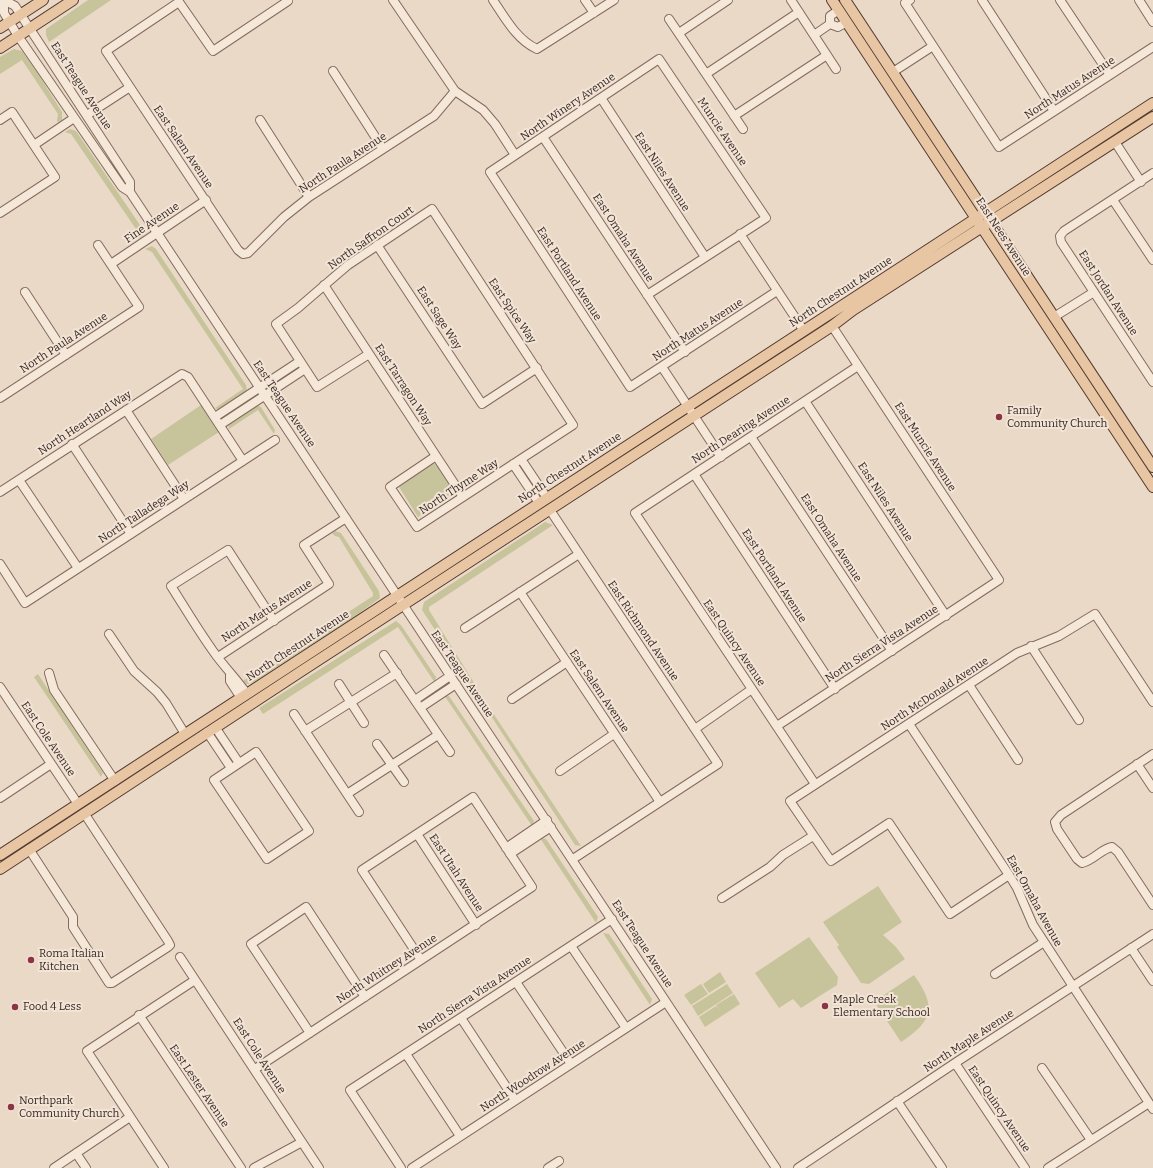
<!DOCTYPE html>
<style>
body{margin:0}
canvas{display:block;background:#ead9c7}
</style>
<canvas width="1153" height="1168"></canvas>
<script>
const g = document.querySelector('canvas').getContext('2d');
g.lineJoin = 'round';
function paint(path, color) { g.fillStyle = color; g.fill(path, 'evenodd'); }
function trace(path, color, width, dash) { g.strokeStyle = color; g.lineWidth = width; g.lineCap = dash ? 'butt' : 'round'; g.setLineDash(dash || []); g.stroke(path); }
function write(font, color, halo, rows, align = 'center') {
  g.font = font + ' Bitter,serif'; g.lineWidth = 4; g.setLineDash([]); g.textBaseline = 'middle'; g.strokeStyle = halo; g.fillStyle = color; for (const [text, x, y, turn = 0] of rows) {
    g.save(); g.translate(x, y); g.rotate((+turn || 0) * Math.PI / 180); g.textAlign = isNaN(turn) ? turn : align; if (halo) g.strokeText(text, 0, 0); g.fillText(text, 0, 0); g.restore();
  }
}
const green = new Path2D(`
 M88,0H111L49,42L46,35V29Z
 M14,49L22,51L37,72L62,112V120L58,122L57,121L58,114L22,60L0,74V57Z
 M70,129L76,131L142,228L143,236L138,239V232L71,134L65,132Z
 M152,246L156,249L246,385L247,391L218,410L215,408L243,389L152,252L145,249Z
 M201,405L219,432L168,465L151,439Z
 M256,405L261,407L275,430L274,434L258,410L229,429L228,424Z
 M433,463L437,465L454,491V494L418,517L399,487Z
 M545,522L553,525L429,607V610L489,707L581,846L575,845L422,610L424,602Z
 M335,531L341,533L379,591L380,598L357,615L252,683L246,684L243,681L373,596V593L339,537L335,536L332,533Z
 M396,621L401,625L436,677L435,683L398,627L263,714L259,708Z
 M38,674L103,773L101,777L34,677Z
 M444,695L449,696L534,821L532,826Z
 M540,838L546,839L598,917L596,923Z
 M878,886L902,922L883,935L896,947L905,959L869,984L861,983L837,947L839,945L823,922Z
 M603,933L609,934L652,999L650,1005Z
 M809,937L838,977L837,985L801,1008L793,999L779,1008L755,973Z
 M720,972L726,982L709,993L703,984Z
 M914,975C937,1007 933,1021 901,1042L877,1006L878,999Z
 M701,984L708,994L691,1005L684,995Z
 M727,984L733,993L698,1016L692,1006Z
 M734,994L740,1004L705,1027L699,1017L716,1006L720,1011L716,1005Z`);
const minor = new Path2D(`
 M4,0V13L18,36L122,187L130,192L776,1168
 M4,0L15,6L130,182V192
 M287,0L288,1L213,51L179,2L106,51L238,250L243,254L248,253L284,217L309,197L434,116L455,91
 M393,0L455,91L483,110L495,124L515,155
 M493,0C505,18 517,40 537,49L614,0
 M585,0L594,13
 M791,0L836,69
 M910,0L905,3L999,147L1153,47
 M982,0L1054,111
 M1060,0L1110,75
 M1139,0L1153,22
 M839,10L830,16V24L838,27L847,22
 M669,19L743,129
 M679,33L728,0
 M814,35L830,24
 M333,71L383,149
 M893,72L933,46
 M706,74L799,12
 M601,98L705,257
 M87,115L130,87
 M734,116L827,55
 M0,120L12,112L55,177L0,213
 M260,120L309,197
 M543,137L685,352
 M1115,142L1141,182
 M34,145L74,118
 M1153,173L1064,231L1060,236L1061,242L1153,382
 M1113,200L1153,260
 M740,234L804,331
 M377,245L482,404L537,368
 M111,264L206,200
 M324,285L463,497
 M25,292L66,355
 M647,295L766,218L659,59L490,172L630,387L777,291
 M1054,317L1094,292
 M369,354L317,387L276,324L298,308L348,265L432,209L573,425L417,527L390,487L436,456
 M662,367L721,457
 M0,398L139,307L98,245
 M805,401L946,616
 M126,410L184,499
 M215,417L300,361
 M220,425L305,369
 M751,437L892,651
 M72,444L131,534
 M521,459L547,498
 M513,464L539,503
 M694,474L835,689
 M19,480L78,568
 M0,492L182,374L188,377L243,461
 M550,510L718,764L573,859
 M0,564L25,603L275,440
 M520,592L660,802
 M465,628L579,554
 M109,634L134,671L157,692L166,703L185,734
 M1031,646L1079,720
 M384,655L450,752
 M218,657L329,584L304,545L346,518
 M49,673L54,690L115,781
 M230,675V681L241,698
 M339,684L364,723
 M969,685L1018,760
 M0,687L78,804
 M247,694C236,678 224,667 213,651C198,630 185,608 171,586L228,550L274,621
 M512,699L567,662
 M415,700L450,676
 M420,708L456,684
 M294,714L359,812
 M909,724L1009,875L1017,888L1033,925L1153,1109
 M777,726L999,580L832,326
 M215,727L239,763
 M695,729L752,689
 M305,731L397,673
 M207,732L231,768
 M377,744L404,782
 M256,752L309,831L267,859L214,780Z
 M1153,754L1061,815L1055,822L1057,829L1077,859L1082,863C1094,860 1101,849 1112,847L1118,852L1153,905
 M1137,764L1153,788
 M560,771L614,734
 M815,784L635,513L858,366
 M347,794L438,735
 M0,798L51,764
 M417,834L476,925
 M506,848L547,820
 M29,849L73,917V927L109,983H112L168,947L170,945L168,941L84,813
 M510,854L551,827
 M1009,875L950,914L889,823L831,861L790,801L1017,653L1059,636L1095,614L1153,702
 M722,898L770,867L783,855L813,836
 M571,946L626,1028
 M1131,948L1153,981
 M180,957L319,1168
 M995,974L1044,942
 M516,982L571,1064
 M139,1015L241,1168
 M461,1018L515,1100
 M310,1033L251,944L306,907L365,997
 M406,1054L460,1136
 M955,1063L1025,1168
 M1042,1068L1091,1140
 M255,1069L532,887L473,797L362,870L421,960
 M897,1101L942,1168
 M76,1153L86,1168
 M54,1168L130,1117
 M164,1168L87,1051L195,980
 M254,1168L302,1142
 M401,1168L350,1090L612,919
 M412,1168L666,1002
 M548,1168L559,1161
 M798,1168L955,1063L1153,934
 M1048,1168L1149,1103`);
const major = new Path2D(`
 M832,0L1153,487
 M845,0L1153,467
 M0,28L43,0
 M0,48L73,0
 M0,855L1153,103
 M0,869C276,686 555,507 832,326L853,310L1153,117`);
const markers = [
 [999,417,4,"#8c3445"],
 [31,960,4,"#8c3445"],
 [825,1006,4,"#8c3445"],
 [15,1007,4,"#8c3445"],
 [11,1107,4,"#8c3445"]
];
const streetNames = [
 ["East Teague Avenue",81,86,57],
 ["North Matus Avenue",1070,88,-33],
 ["North Winery Avenue",568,107,-34],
 ["Muncie Avenue",722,132,56],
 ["East Salem Avenue",183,147,56],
 ["North Paula Avenue",343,163,-33],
 ["East Niles Avenue",662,172,57],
 ["Fine Avenue",152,223,-34],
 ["East Nees Avenue",1003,237,57],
 ["North Saffron Court",371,238,-35],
 ["East Omaha Avenue",623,238,57],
 ["East Portland Avenue",569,274,57],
 ["North Chestnut Avenue",841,292,-33],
 ["East Jordan Avenue",1108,293,57],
 ["East Spice Way",512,311,56],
 ["East Sage Way",439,318,57],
 ["North Matus Avenue",698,330,-33],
 ["North Paula Avenue",64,343,-33],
 ["East Tarragon Way",403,385,57],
 ["East Teague Avenue",284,404,56],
 ["North Heartland Way",85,423,-33],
 ["North Dearing Avenue",741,430,-33],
 ["East Muncie Avenue",925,447,57],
 ["North Chestnut Avenue",570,468,-33],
 ["North Thyme Way",459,487,-33],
 ["East Niles Avenue",885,502,57],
 ["North Talladega Way",144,512,-33],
 ["East Omaha Avenue",831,538,57],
 ["East Portland Avenue",774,576,57],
 ["North Matus Avenue",267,611,-33],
 ["East Richmond Avenue",643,631,56],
 ["East Quincy Avenue",734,643,56],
 ["North Sierra Vista Avenue",882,644,-33],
 ["North Chestnut Avenue",298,646,-33],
 ["East Teague Avenue",462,674,56],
 ["East Salem Avenue",599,691,56],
 ["North McDonald Avenue",935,694,-33],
 ["East Cole Avenue",48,739,56],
 ["East Utah Avenue",456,873,57],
 ["East Omaha Avenue",1034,901,61],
 ["East Teague Avenue",642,944,57],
 ["North Whitney Avenue",387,969,-33],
 ["North Sierra Vista Avenue",475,995,-33],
 ["North Maple Avenue",969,1041,-33],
 ["East Cole Avenue",259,1056,57],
 ["North Woodrow Avenue",533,1076,-33],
 ["East Lester Avenue",199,1086,56],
 ["East Quincy Avenue",999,1109,56]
];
const poiNames = [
 ["Family",1007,411],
 ["Community Church",1007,424],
 ["Roma Italian",39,954],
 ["Kitchen",39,967],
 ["Maple Creek",833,1000],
 ["Elementary School",833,1013],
 ["Food 4 Less",23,1007],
 ["Northpark",19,1101],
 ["Community Church",19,1114]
];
paint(green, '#c7c49c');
trace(minor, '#836b5e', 10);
trace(major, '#523b32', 12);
trace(minor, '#f5e8d9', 8);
trace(major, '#e9c6a3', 10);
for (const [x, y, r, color] of markers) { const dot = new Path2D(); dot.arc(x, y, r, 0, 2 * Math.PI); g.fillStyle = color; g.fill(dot); trace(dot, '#f2e4d6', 1.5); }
write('11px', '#352720', '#f2e4d6', streetNames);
write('11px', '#352720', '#f2e4d6', poiNames, 'left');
</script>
